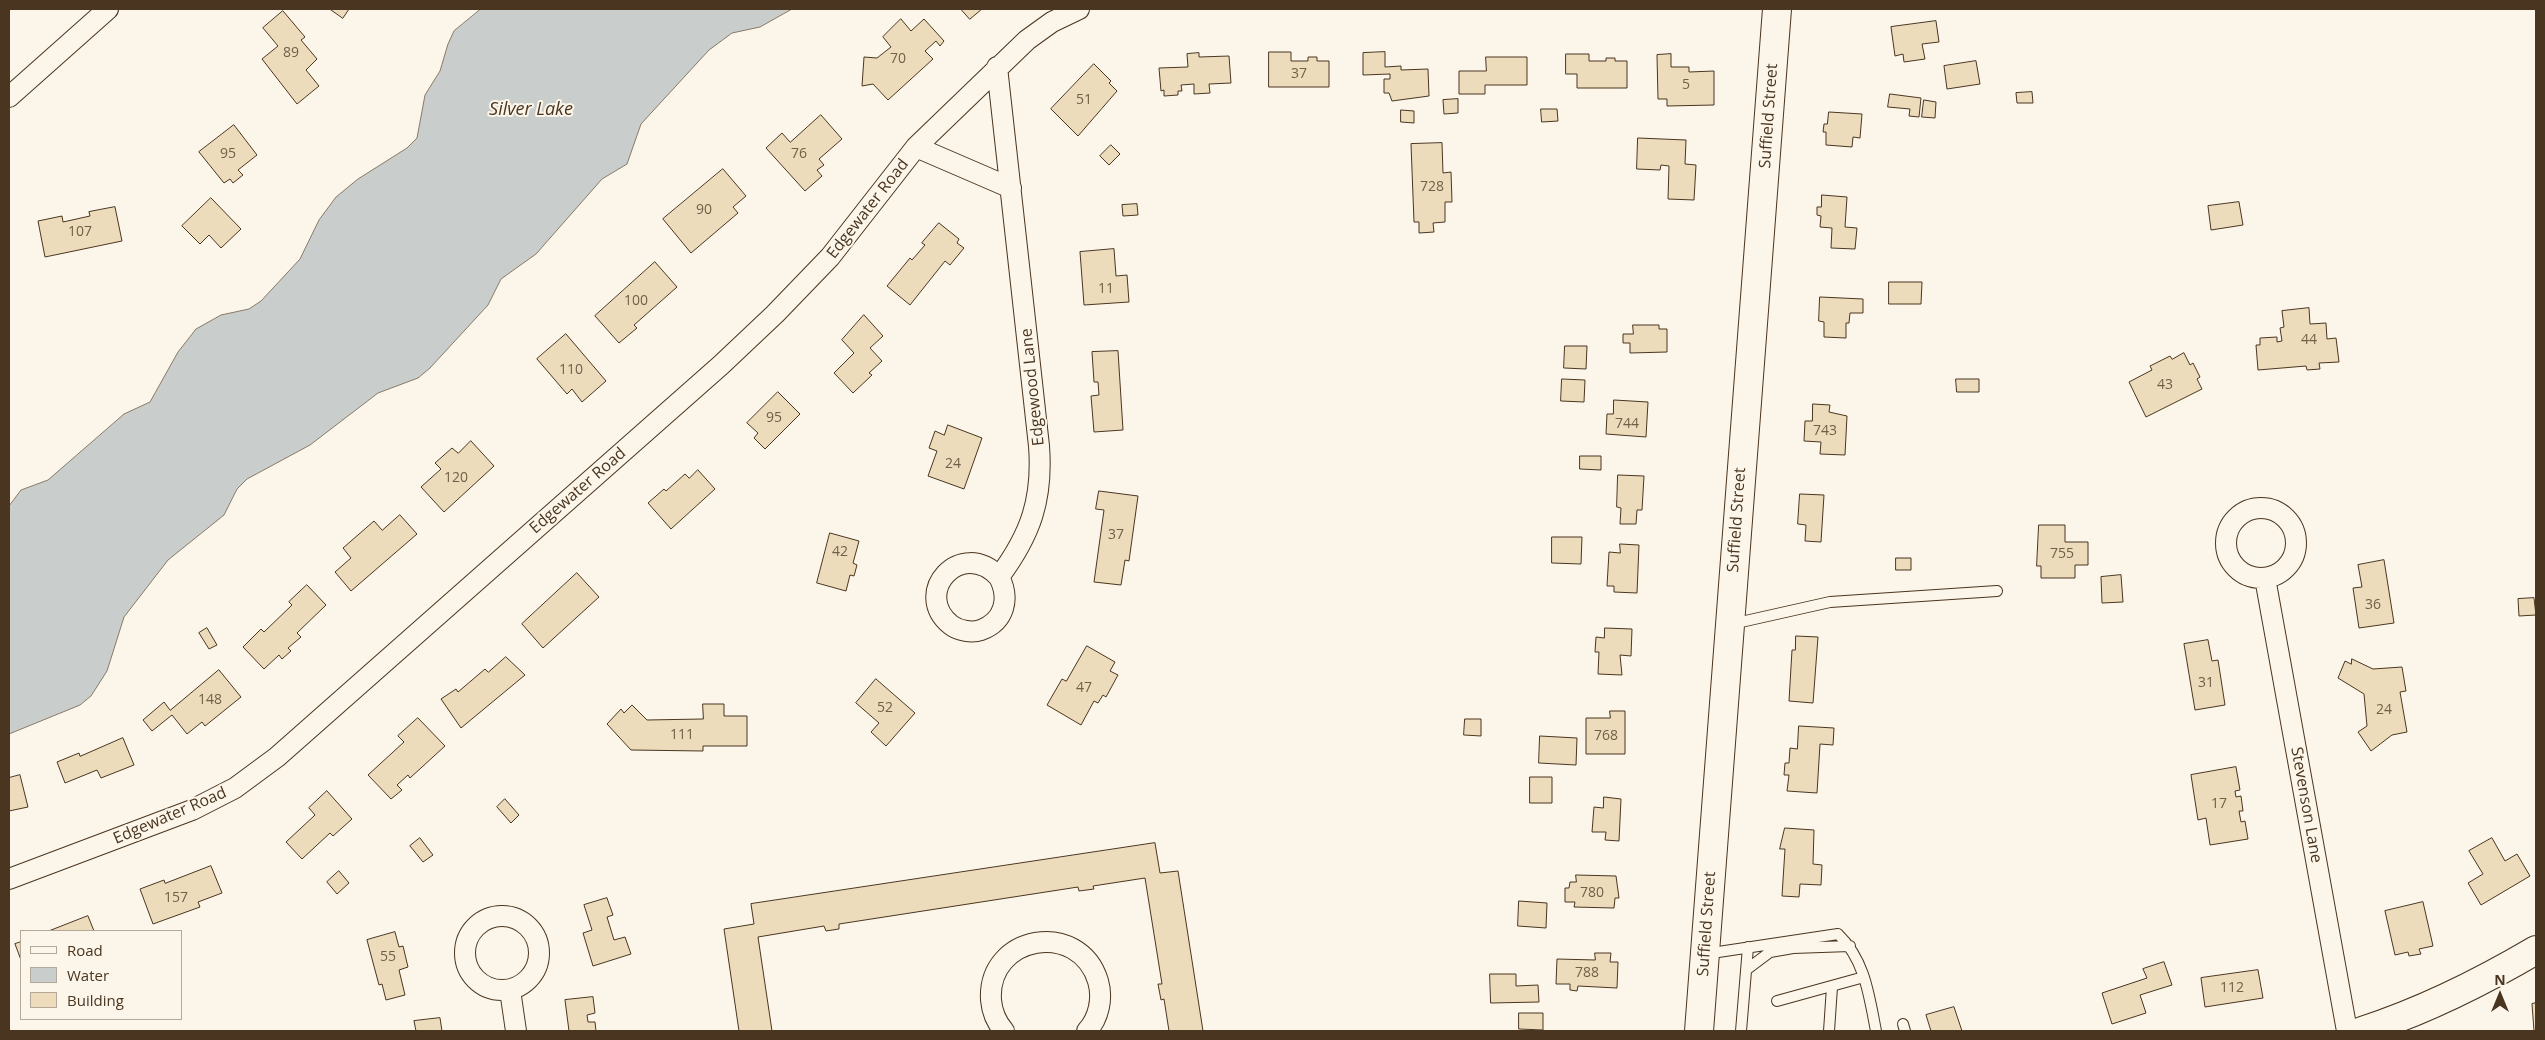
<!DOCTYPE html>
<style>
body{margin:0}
#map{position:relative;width:2545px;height:1040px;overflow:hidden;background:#fbf6e9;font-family:"Open Sans",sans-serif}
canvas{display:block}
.frame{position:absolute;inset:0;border:10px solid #4a3520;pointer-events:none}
.legend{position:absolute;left:20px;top:930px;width:162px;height:90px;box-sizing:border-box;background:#fbf6e9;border:1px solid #b4a999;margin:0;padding:6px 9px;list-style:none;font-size:15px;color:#4a3520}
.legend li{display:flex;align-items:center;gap:10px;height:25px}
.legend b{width:25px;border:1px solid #b4a999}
.north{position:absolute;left:2475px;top:970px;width:50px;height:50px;-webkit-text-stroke:4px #fbf6e9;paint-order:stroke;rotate:0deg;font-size:14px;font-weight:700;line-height:20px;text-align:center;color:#4a3520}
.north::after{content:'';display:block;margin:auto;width:18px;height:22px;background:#4a3520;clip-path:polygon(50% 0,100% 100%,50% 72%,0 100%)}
</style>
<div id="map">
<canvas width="2545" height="1040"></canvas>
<div class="frame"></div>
<ul class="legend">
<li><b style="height:6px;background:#fbf6e9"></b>Road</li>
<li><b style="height:14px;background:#c9cecd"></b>Water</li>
<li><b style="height:14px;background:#ecdcbc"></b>Building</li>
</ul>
<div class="north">N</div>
</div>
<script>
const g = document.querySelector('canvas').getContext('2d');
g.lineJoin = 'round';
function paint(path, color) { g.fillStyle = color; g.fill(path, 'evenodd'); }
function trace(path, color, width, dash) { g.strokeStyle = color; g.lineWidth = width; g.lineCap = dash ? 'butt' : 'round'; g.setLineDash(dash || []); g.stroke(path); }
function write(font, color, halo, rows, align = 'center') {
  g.font = font + ' "Open Sans",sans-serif'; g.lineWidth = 4; g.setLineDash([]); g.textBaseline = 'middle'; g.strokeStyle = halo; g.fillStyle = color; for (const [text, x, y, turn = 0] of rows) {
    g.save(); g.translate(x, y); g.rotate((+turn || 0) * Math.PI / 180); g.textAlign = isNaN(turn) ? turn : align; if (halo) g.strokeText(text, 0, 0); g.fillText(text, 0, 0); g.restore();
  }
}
const water = new Path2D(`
 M481,9H792L760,27L732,33L709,50L641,124L627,164L602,179L536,254L501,279L488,305L430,368L418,378L378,393L310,445L247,479L237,489L224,515L168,560L124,617L107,671L91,696L80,705L9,734V506L21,490L48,480L124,414L150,402L178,352L196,329L221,315L249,309L261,301L300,259L319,220L336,197L358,179L407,148L417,138L425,95L440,71L448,44L454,31Z`);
const building = new Path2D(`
 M330,9H349L343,18Z
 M961,9H982L970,19Z
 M283,11L305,37L301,40L317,59L306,70L319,86L297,104L262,59L278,46L263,28Z
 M901,19L911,31L924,19L944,41L940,46L936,41L925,51L933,59L888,100L873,84L862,86L864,57L877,58L891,47L883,37Z
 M1936,21L1939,42L1922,44L1925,59L1904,62L1903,54L1895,56L1891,27Z
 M1269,52H1291V61H1308V57H1317V61H1329V87H1269Z
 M1385,52V67L1401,66V70L1428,69L1429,96L1392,101L1389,93H1384V79H1390V74L1363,75V53Z
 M1199,53V57L1229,56L1231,83L1209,84L1210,93L1194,94V84L1181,85L1182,91H1178V95L1164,96V90L1161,91L1159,68L1188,67L1187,54Z
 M1566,54H1589V61H1606V58H1615V61H1627V88H1577V74H1566Z
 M1671,54V67H1689V72L1714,71V105L1667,106V99H1658L1657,55Z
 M1486,57H1527V85H1485V94H1459V71H1486Z
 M1976,61L1980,84L1947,89L1944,66Z
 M1094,64L1111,81L1109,83L1117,91L1078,136L1051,109Z
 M2032,92L2033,103H2017L2016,93Z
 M1890,94L1921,98L1919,117L1909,116L1910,109L1888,107Z
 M1458,99V113L1444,114L1443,100Z
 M1924,100L1936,102L1935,118L1922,117Z
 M1541,109H1557L1558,121L1542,122Z
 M1401,110L1414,111V123L1401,122Z
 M1829,112L1862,114L1860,138L1853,137L1852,147L1826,145V132H1823L1824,124H1827Z
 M821,115L842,139L819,159L824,165L817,170L822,176L805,191L766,148L782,133L790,142Z
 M234,125L257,155L238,170L243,175L233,183L230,179L224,183L199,152Z
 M1638,138L1686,140L1685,164L1696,165L1694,200L1668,199L1669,166L1661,165L1660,170L1637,169Z
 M1442,143L1443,173L1451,172L1452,202H1445V222L1433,223L1434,232L1419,233V222H1414L1411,144Z
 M1111,145L1120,154L1109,165L1100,156Z
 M723,169L746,196L733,207L738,213L691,253L663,219Z
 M1822,195L1847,197L1845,227L1857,228L1855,249L1831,248L1832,228L1820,227L1821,216L1817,215V207H1821Z
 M211,198L241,229L221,248L209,235L200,244L182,226Z
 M2239,202L2243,225L2211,230L2208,206Z
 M1137,204L1138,215L1123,216L1122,205Z
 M115,207L122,241L45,257L38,221L62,216L63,222L90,216L89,212Z
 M939,223L959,239L957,243L964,248L950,265L945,261L910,305L887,286L910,258L912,260L925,245L922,243Z
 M1114,249L1116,276L1127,275L1129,302L1084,305L1080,252Z
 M655,262L677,287L634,325L637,328L619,343L595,316Z
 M1889,282H1922L1921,304H1889Z
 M1820,297L1863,299V313H1850L1849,323H1846V338L1824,337V322L1819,321Z
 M2309,308L2310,324L2326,323L2327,339L2336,338L2339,362L2319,363L2320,369L2307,370L2306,366L2258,370L2256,345H2260V338L2277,337V342L2282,341L2280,328L2284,327L2282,311Z
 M864,315L883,336L870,348L882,361L869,373L872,375L853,393L834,373L854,353L842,340Z
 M1633,325H1659V329H1667V352L1630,353V343H1623V334H1633Z
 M566,334L606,381L582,402L572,389L567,394L537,359Z
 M1565,346H1587L1586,369L1564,368Z
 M1118,351L1123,430L1094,432L1091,396L1099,395L1098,382H1094L1092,352Z
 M2184,353L2190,365L2193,363L2200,377L2197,379L2202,389L2146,417L2129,382L2152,370L2150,366L2170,356L2172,359Z
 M1562,379L1585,380L1584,402L1561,401Z
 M1956,379H1979V392H1957Z
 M778,392L800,414L765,449L754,438L758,433L747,423Z
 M1614,400L1648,402L1646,437L1606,434L1607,414H1613Z
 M1813,404L1830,405L1829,412L1847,416L1845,455L1820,454L1821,442L1804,441L1805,421H1812Z
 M948,425L982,438L964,489L928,476L937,451L929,448L935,431L944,435Z
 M471,441L494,466L444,512L421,487L441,469L435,463L452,448L458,453Z
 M1580,456H1601V470L1580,469Z
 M698,470L715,489L671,529L648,503L664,489L666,491L685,474L689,478Z
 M1618,475L1644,476L1642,510H1637L1636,524H1620L1621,508L1617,507Z
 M1099,491L1138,496L1129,561L1125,560L1121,585L1094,582L1104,510L1096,509Z
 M1800,494L1824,495L1821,542L1805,541L1806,525L1798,524Z
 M400,515L417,534L351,591L335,572L351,558L343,548L374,521L382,530Z
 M2039,525H2065V542H2088V565H2075V578H2041V566H2037Z
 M830,533L859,541L853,563L857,565L854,576L850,575L846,591L817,583Z
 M1552,537H1582L1581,564L1552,563Z
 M1620,544L1639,545L1637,593L1614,592V586H1607L1609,552L1620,553Z
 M1896,558H1911V570H1896Z
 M2384,560L2394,623L2359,628L2353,588L2362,587L2358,565Z
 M577,573L599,597L543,648L522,624Z
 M2121,575L2123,602L2102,603L2101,577Z
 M307,585L326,605L297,633L301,637L288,648L291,651L282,659L279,655L264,669L243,647L261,629L264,632L292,605L289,602Z
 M2534,598L2536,615L2519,616L2518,599Z
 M207,628L217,645L209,649L199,633Z
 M1605,628L1632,629L1631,656L1620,655L1622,675L1598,674L1599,652H1595L1596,637L1604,638Z
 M1796,636L1818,637L1813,703L1789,701L1792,650H1795Z
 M2208,640L2212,661L2218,660L2225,705L2195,710L2184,644Z
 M1087,646L1115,662L1110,671L1118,675L1106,697L1103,695L1098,703L1094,701L1081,725L1047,705L1062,679L1066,681Z
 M506,657L525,675L461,728L441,699L456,689L458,692L485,669L488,672Z
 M2352,659L2373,669L2402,667L2406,691L2400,692L2407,732L2392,735L2371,751L2358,732L2367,726L2364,694L2338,678L2345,661L2351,664Z
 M219,670L241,697L205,726L202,722L187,734L172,715L152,731L143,720L164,702L170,710Z
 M876,679L915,713L886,746L871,732L879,723L856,703Z
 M703,704H724V716H747V746H703V751L631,750L607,724L621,709L624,713L632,705L647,720L703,719Z
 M1610,711H1625V754H1586V718H1610Z
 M418,718L445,746L410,778L408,775L397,785L402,790L391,799L368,775L404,742L398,736Z
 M1465,719H1481V736L1464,735Z
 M1799,726L1834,728L1833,745L1820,744L1817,793L1787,791L1789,775H1784L1785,763H1789L1790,748L1797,749Z
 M1540,736L1577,738L1576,765L1539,763Z
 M123,738L134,765L101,778L97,770L65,783L57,762L79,753L80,756Z
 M2236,767L2240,790L2235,791L2236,797L2241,796L2243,811H2239L2241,822L2245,821L2248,839L2210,845L2206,818L2198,820L2191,775Z
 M20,775L28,807L9,811V778Z
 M1530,777H1552V803H1530Z
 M327,791L352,819L333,836L330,833L302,859L286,842L315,815L309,808Z
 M1604,797L1621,799L1619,841L1605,840L1606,832H1592L1594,807L1603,808Z
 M505,799L519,815L511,823L497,807Z
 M1785,828L1814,830L1813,864L1822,865L1821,885L1800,884L1799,897L1782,896L1785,849H1780Z
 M420,838L433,855L423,862L410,846Z
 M2492,838L2505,861L2517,854L2530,876L2481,905L2468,883L2483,874L2469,851Z
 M1155,843L1160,873L1178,871L1203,1031H1169L1164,999L1161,1000L1158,984H1162L1145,878L1093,886L1094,889L1079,891L1078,887L839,924V929L826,931L824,926L758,937L772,1031H739L724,929L754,924L751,904Z
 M211,866L222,893L198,902L200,907L153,924L140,889L164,880L165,883Z
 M339,871L349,883L337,894L327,882Z
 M1576,875L1616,876L1619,898H1615L1614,908L1574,907L1575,902H1565V888H1569L1570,882H1576Z
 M607,898L613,915L607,917L614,940L625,937L631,954L593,966L583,933L592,930L584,905Z
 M1519,901L1547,903L1546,928L1518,926Z
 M2423,902L2433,946L2419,949L2421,954L2409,956L2408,952L2395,955L2385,911Z
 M88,916L94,931H49Z
 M395,932L399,947L403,946L408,967L399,970L405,995L386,1000L382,984L379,985L367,940Z
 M21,942V960L15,944Z
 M1595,953H1611L1610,962H1618L1617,988L1578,986L1577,991L1570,990V984H1556L1557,959L1595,960Z
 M2164,962L2172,985L2140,995L2146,1013L2112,1024L2102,993L2147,978L2143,969Z
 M2258,970L2263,998L2205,1007L2201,978Z
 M1490,974H1516V986L1538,985L1539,1002L1491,1003Z
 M593,997L595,1013L587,1015L588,1022H595L596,1031H569L565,1000Z
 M2536,1003V1031H2534L2532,1004Z
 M1954,1007L1962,1031H1931L1926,1015Z
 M1519,1013H1543V1030L1519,1029Z
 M440,1018L442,1031H416L414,1021Z`);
const lane = new Path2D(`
 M1732,624L1830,602L1997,591
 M1705,954L1838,934C1865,960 1869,995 1876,1031
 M1746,970L1770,952L1793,948L1850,946
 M1777,1001L1864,977
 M1903,1024L1905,1031
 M1741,1031L1748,947
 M1829,1031L1832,987`);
const street = new Path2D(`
 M997,67L1039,446C1043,499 1031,534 999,577C961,537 911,593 951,625C959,631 972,633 981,630C1005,621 1010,598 999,577
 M9,97L108,9
 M916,147L1011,188
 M2226 543a35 35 0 1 1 70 0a35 35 0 1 1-70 0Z
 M2265,578L2347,1031
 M9,879L192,810L235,788L277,757L721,365L775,314L830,257L916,147L1027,40L1052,22L1079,9
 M465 953a37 37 0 1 1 74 0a37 37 0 1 1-74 0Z
 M510,990L516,1031
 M1004,1031C997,1023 992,1012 991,1000C987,935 1079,919 1098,981C1103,998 1099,1018 1087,1031`);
const secondary = new Path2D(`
 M1699,1031L1777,9
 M2362,1031C2424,1011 2480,983 2536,950`);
const numberNames = [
 ["89",291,53],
 ["70",898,59],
 ["37",1299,74],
 ["5",1686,85],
 ["51",1084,100],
 ["95",228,154],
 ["76",799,154],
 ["728",1432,187],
 ["90",704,210],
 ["107",80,232],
 ["11",1106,289],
 ["100",636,301],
 ["44",2309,340],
 ["110",571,370],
 ["43",2165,385],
 ["95",774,418],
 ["744",1627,424],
 ["743",1825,431],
 ["24",953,464],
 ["120",456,478],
 ["37",1116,535],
 ["42",840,552],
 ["755",2062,554],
 ["36",2373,605],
 ["31",2206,683],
 ["47",1084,688],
 ["148",210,700],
 ["52",885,708],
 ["24",2384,710],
 ["111",682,735],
 ["768",1606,736],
 ["17",2219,804],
 ["780",1592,893],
 ["157",176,898],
 ["55",388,957],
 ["788",1587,973],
 ["112",2232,988]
];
const streetNames = [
 ["Suffield Street",1769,116,-86],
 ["Edgewater Road",868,209,-52],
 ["Edgewood Lane",1033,387,-96],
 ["Edgewater Road",578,491,-41],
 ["Suffield Street",1737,520,-86],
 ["Stevenson Lane",2306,805,80],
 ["Edgewater Road",170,816,-23],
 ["Suffield Street",1707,924,-86]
];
const waterNames = [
 ["Silver Lake",531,110]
];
paint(water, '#c9cecd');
trace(water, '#887966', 1);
paint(building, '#ecdcbc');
trace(building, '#4a3520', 1);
trace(lane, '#4a3520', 12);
trace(street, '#4a3520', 22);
trace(secondary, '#4a3520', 30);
trace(lane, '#fbf6e9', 10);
trace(street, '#fbf6e9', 20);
trace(secondary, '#fbf6e9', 28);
write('14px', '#725f47', null, numberNames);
write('16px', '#4a3520', '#fbf6e9', streetNames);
write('italic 18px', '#4a3520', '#fbf6e9', waterNames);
</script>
